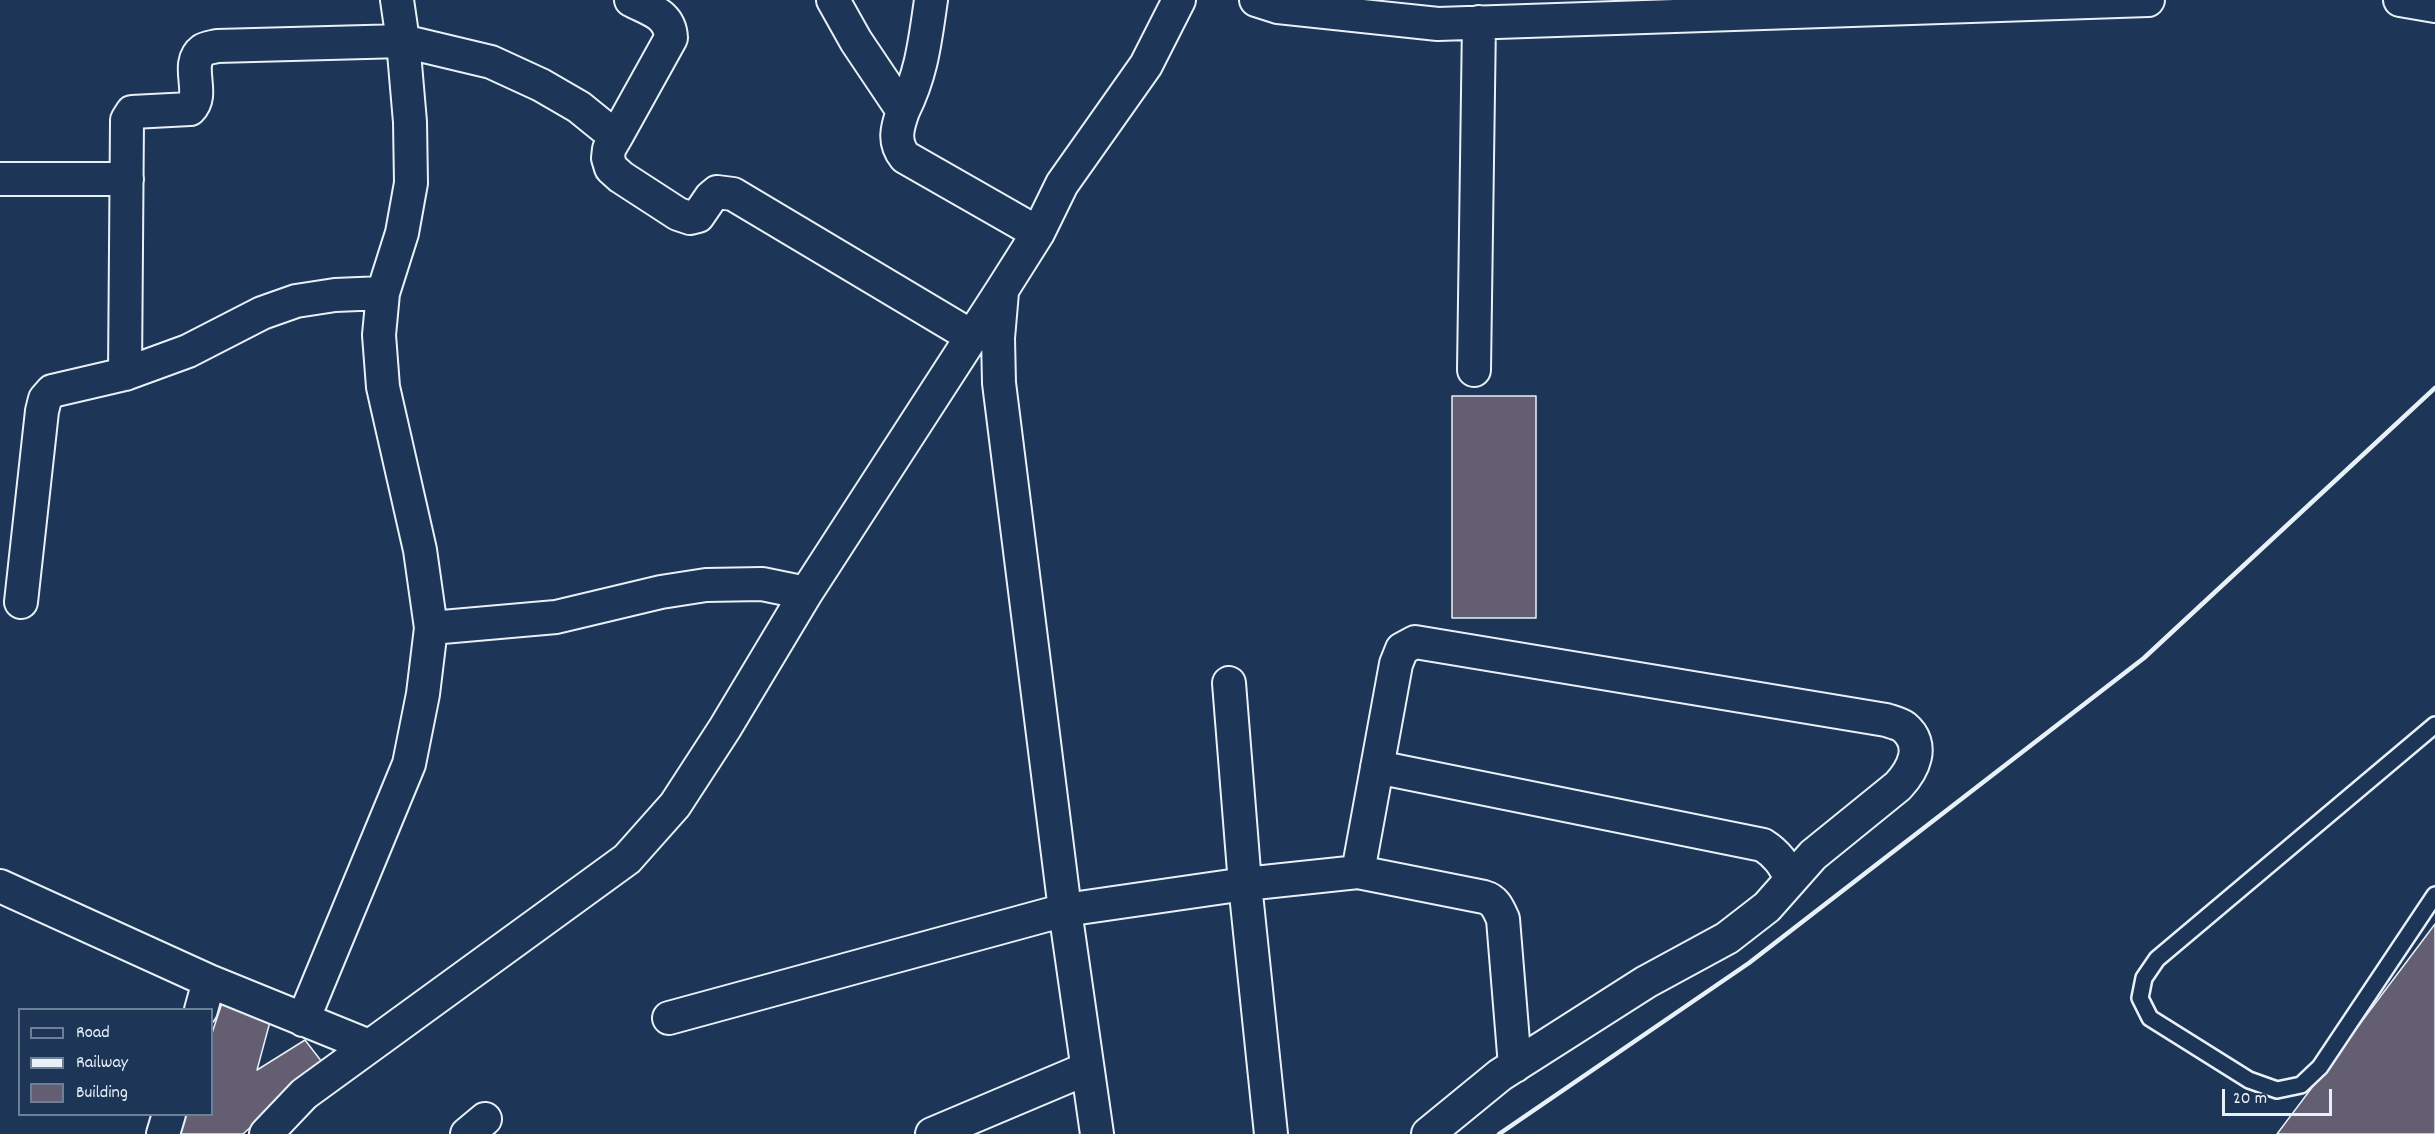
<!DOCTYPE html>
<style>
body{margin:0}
#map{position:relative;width:2435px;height:1134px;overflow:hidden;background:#1d3557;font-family:Dekko,sans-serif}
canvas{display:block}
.legend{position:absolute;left:18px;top:1008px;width:195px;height:108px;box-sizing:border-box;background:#1d3557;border:2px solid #6e8097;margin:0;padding:8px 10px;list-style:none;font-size:18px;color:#e8f1f8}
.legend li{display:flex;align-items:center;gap:12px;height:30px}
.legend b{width:30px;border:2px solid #6e8097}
.scale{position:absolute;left:2222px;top:1089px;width:110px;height:27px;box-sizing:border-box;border:3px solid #e8f1f8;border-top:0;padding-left:8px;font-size:18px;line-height:21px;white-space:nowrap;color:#e8f1f8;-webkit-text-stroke:4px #1d3557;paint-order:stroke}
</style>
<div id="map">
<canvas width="2435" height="1134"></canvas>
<ul class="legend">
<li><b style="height:8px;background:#1d3557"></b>Road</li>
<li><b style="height:8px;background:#e8f1f8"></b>Railway</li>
<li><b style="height:16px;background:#635e71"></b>Building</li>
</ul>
<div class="scale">20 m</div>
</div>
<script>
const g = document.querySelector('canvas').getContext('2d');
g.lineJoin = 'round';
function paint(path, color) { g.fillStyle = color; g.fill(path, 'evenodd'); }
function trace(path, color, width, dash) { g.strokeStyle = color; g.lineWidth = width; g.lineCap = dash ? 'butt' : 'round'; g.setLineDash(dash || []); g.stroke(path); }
const building = new Path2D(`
 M1452,396H1536V618H1452Z
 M2435,924V1134H2277Z
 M223,1000L271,1018L257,1070L305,1040L322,1062L243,1134H174L181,1114H212V1033Z`);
const lane = new Path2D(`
 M2435,725L2157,959L2144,978L2140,998L2150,1018L2249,1080L2277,1090L2301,1085L2320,1067L2435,895`);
const street = new Path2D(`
 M833,0L856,41L903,111C897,128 893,142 905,157L1038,233
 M1256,0L1278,7L1438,24L2148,0
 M2400,0L2435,6
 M903,111C922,73 925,41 931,0
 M616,137L671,38C670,14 650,10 631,0
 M0,179H127
 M1002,292L998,338L999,383L1065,910L1097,1134
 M1474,370L1479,22
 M125,374L127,120L132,112L190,109C206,94 184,64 203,50C206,48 213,47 217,46L403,41L491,62L541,85L579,107L616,137L609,149L608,158L611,168L621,177L678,214L690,218L698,216L711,197L717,192L733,194L971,336
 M21,602L42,411L45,399L52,391L125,374L188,351L262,313L296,301L335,295L383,293
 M431,628L556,617L661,592L706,585L762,584L806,593
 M1229,683L1245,884L1271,1134
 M1377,767L1763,845C1777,854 1784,864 1791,879
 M1358,872L1484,897C1495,900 1498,908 1503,919L1515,1066
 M0,886L209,981L369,1046
 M201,1010L209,981
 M669,1018L1065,910L1245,884L1358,872L1396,664L1402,649L1415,642L1886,720C1892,722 1900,724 1904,727C1926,745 1913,770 1898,786L1813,855L1767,907L1727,938L1646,982L1500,1075L1428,1134
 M303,1020L409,764L423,694L431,628L420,550L383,387L379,335L383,293L402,233L411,183L410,122L403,41L397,0
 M163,1134L169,1114
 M266,1134L304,1094L627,859L675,805L725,728L806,593L1002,290L1038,233L1062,184L1146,65L1179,0
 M467,1134L485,1119
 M932,1134L1086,1069`);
const rail = new Path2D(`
 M1499,1134L1749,963L2144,658L2435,388`);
paint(building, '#635e71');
trace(building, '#e8f1f8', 1.5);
trace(lane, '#e8f1f8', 20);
trace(street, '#e8f1f8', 36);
trace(lane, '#1d3557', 15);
trace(street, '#1d3557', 32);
trace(rail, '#e8f1f8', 4.5);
</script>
